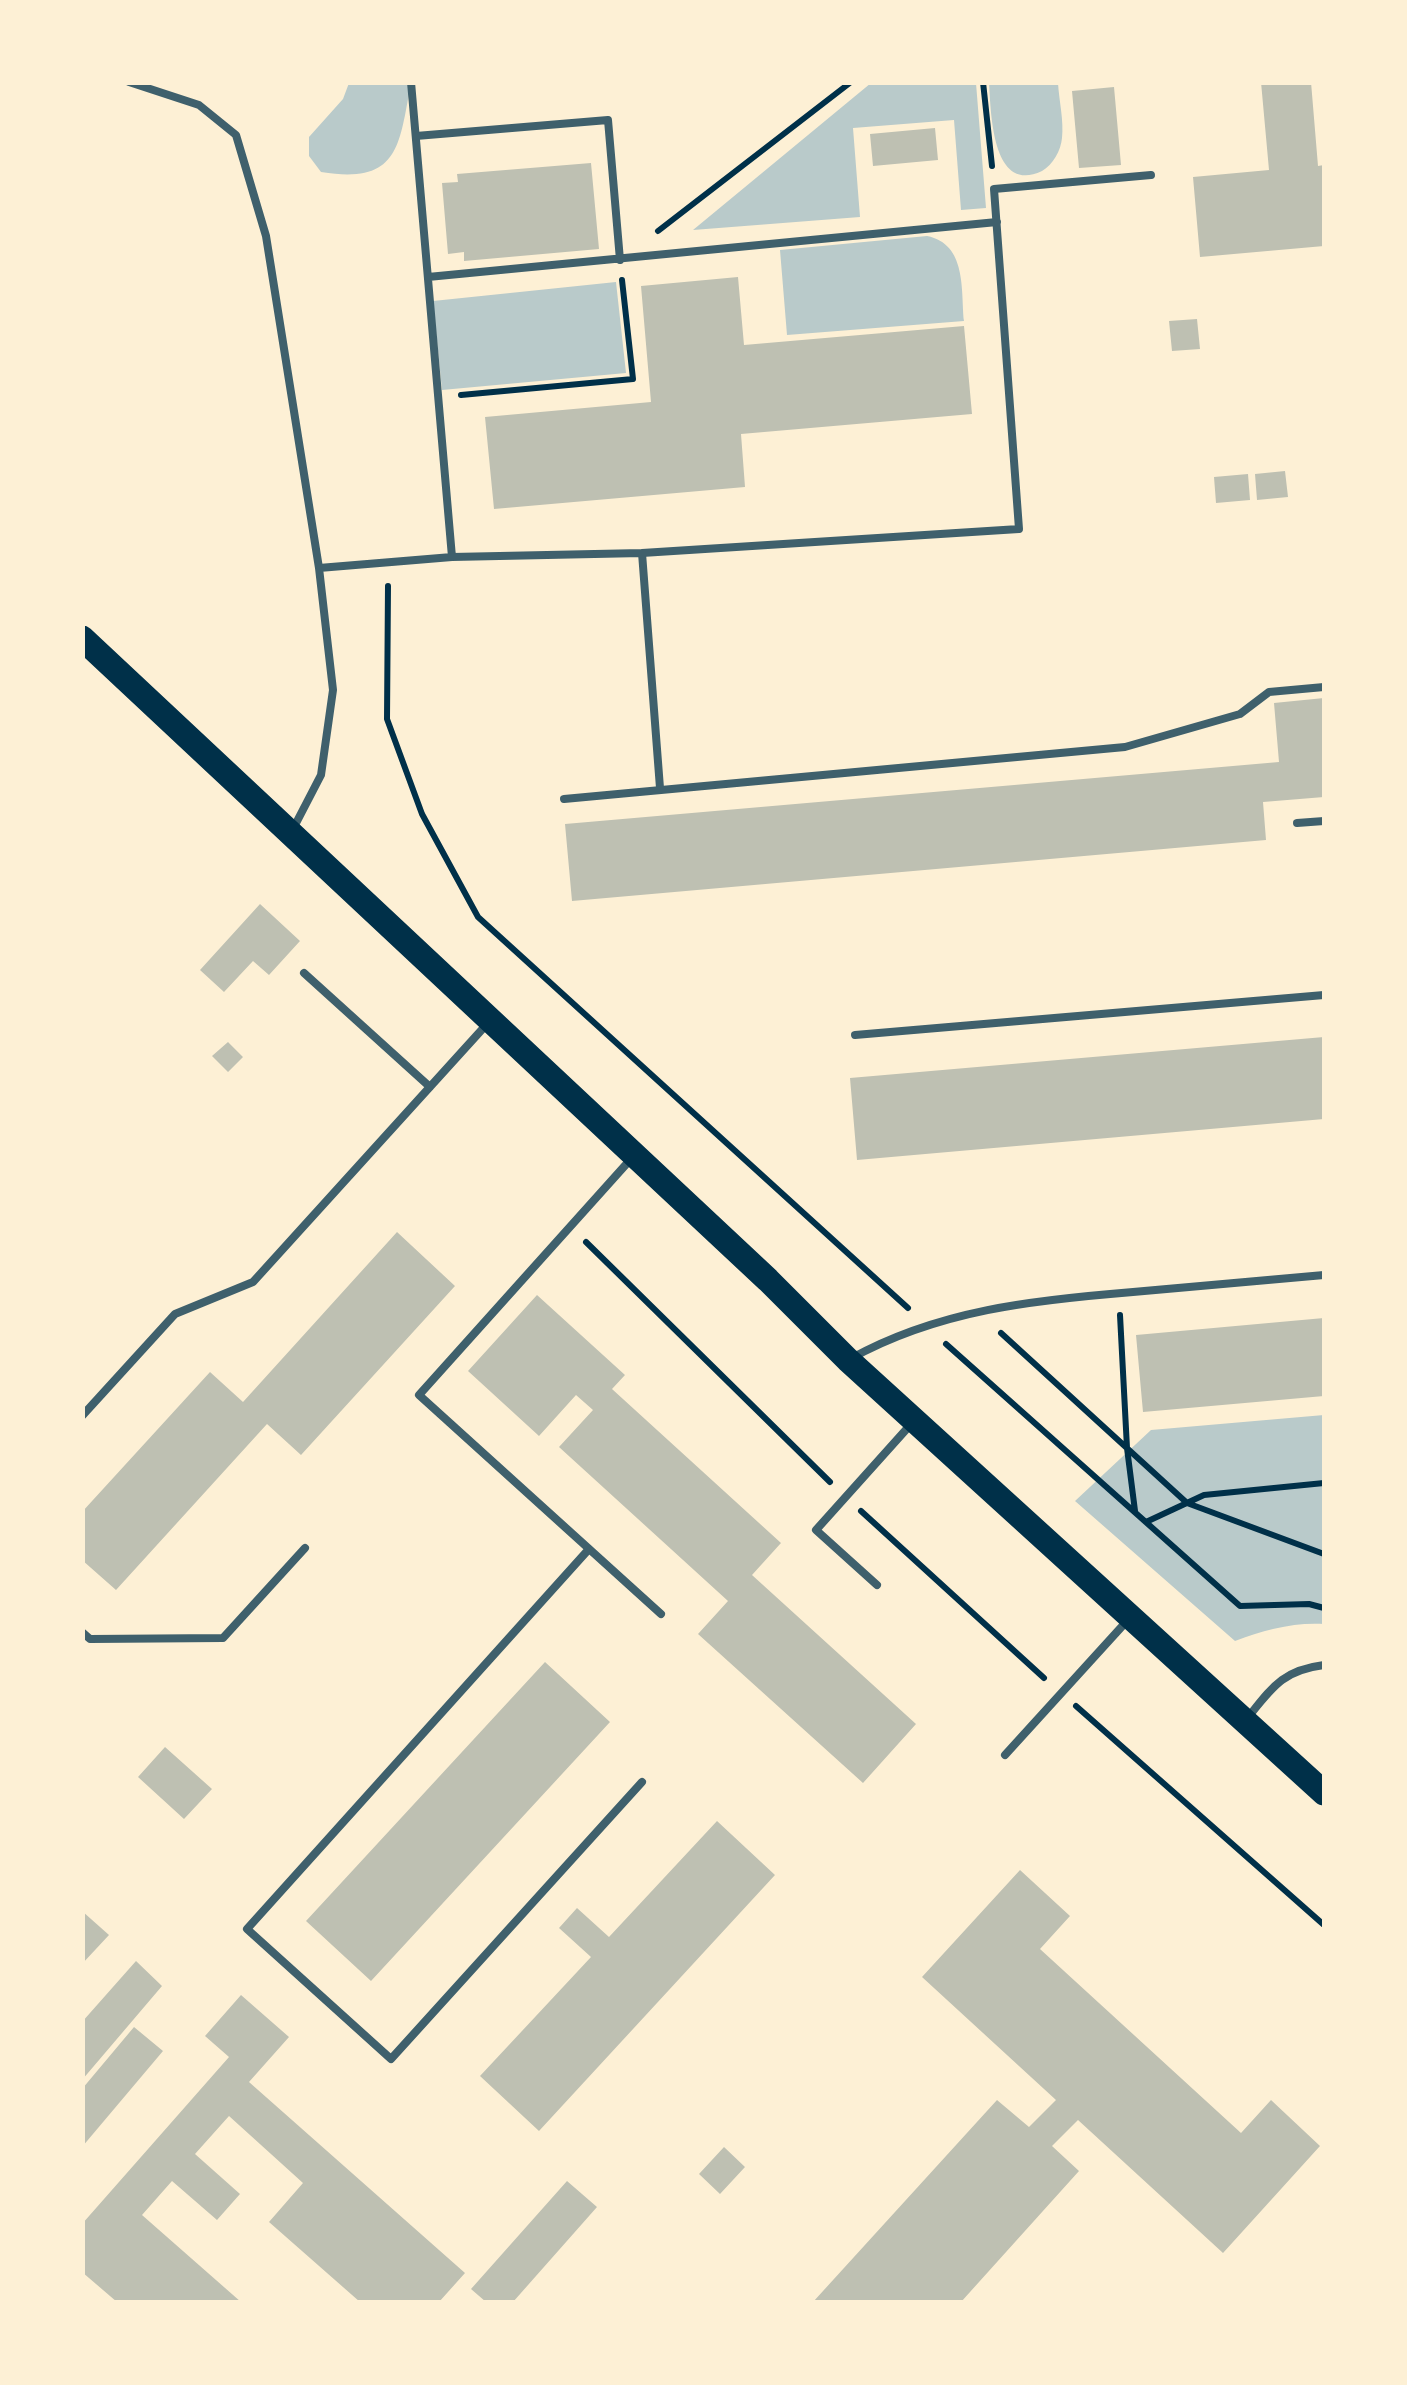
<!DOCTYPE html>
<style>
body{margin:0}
#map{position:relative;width:1407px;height:2385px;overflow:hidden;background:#fdf0d5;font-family:"Noto Sans",sans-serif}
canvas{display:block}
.frame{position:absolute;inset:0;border:85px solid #fdf0d5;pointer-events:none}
</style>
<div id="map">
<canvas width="1407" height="2385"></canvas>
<div class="frame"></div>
</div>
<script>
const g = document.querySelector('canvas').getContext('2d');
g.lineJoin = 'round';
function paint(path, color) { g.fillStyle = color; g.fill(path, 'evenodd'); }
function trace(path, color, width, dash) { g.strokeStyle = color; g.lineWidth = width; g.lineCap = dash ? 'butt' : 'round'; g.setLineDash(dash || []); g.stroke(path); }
const green = new Path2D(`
 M349,83H411C399,145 400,185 321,172L309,156V137L343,99Z
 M871,83H976L986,208L961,210L954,120L853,128L860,217L693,230Z
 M989,83H1058C1059,100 1064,121 1062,138C1061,150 1053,165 1042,171C992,195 991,113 989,83Z
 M927,236C967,244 961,290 964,321L787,335L780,250Z
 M616,282L626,373L442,390L433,301Z
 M1324,1415V1624C1294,1622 1263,1630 1235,1641L1075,1501L1151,1430Z`);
const building = new Path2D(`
 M1261,82H1311L1318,166L1324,165V246L1200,257L1193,177L1269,170Z
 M1114,87L1121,165L1079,168L1072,91Z
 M935,128L938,160L873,166L870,134Z
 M591,163L599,249L464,261V252L448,254L442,183L458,182L457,174Z
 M738,277L744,345L964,326L972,414L741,434L745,487L494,509L485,417L651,402L641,286Z
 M1197,319L1200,349L1172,351L1169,321Z
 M1285,471L1288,497L1257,500L1255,474Z
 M1248,474L1250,500L1216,503L1214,477Z
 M1324,698V797L1263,802L1266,840L572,901L565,824L1279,762L1274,703Z
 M260,904L300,941L269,975L253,961L224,992L200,970Z
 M1324,1037V1119L857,1160L850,1078Z
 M228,1042L243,1057L228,1072L212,1056Z
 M397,1232L455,1286L301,1455L267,1424L116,1590L82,1560V1512L210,1372L243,1402Z
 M537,1295L625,1375L612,1389L781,1543L752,1575L916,1724L863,1783L698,1634L728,1601L559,1447L593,1410L576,1395L539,1436L468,1371Z
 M1324,1318V1396L1143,1412L1136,1335Z
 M545,1662L610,1722L371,1981L306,1921Z
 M165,1747L212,1789L184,1819L138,1777Z
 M717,1821L775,1875L539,2131L480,2076L591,1957L559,1928L577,1908L609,1937Z
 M1020,1870L1070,1916L1040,1949L1241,2133L1271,2100L1320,2146L1223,2253L1078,2120L1052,2146L1079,2171L961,2302H813L997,2100L1029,2127L1056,2100L922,1977Z
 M82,1911L109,1935L82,1964Z
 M136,1961L162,1986L82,2080V2022Z
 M241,1995L289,2037L249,2082L465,2273L439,2302H360L269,2222L303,2183L229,2116L195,2154L240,2194L217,2220L172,2181L142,2215L241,2302H117L82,2272V2224L229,2057L205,2036Z
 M134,2027L163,2051L82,2147V2089Z
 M724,2147L745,2167L720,2194L699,2174Z
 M567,2181L597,2207L513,2302H486L471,2289Z`);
const path = new Path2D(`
 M983,82L992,166
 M658,231L851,82
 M461,395L633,379L622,280
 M388,586L387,719L422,814L478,917L908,1308
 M586,1242L830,1482
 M1120,1315L1127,1448L1135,1511
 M1001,1333L1187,1503L1324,1554
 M946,1344L1240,1606L1309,1604L1324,1608
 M861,1511L1044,1678
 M1146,1522L1204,1495L1324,1483
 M1076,1706L1324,1925`);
const service = new Path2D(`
 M129,82L199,105L236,135L266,236L319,568L333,690L321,775L293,829
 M411,82L452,557
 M416,136L608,120L620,260
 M428,277L997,222
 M642,553L660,788
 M319,568L452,557L642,553L1019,529L994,189L1151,175
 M564,799L1125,747L1240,714L1269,692L1324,687
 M1297,823L1324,821
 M304,973L430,1087
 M855,1035L1324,995
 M630,1160L419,1395L661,1614
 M850,1359C938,1310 1034,1300 1133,1292C1197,1286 1261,1281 1324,1275
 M82,1416L175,1314L253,1282L487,1024
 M589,1549L247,1929L391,2059L642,1782
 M877,1585L816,1530L912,1423
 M82,1632L90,1639L223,1638L305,1548
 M1249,1716C1273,1686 1284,1670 1324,1665
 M1005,1755L1126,1622`);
const primary = new Path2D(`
 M82,638L768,1280L848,1360L1324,1793`);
paint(green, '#b9caca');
paint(building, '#bec0b2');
trace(path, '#003049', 6);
trace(service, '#3f606c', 8);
trace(primary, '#003049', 25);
</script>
